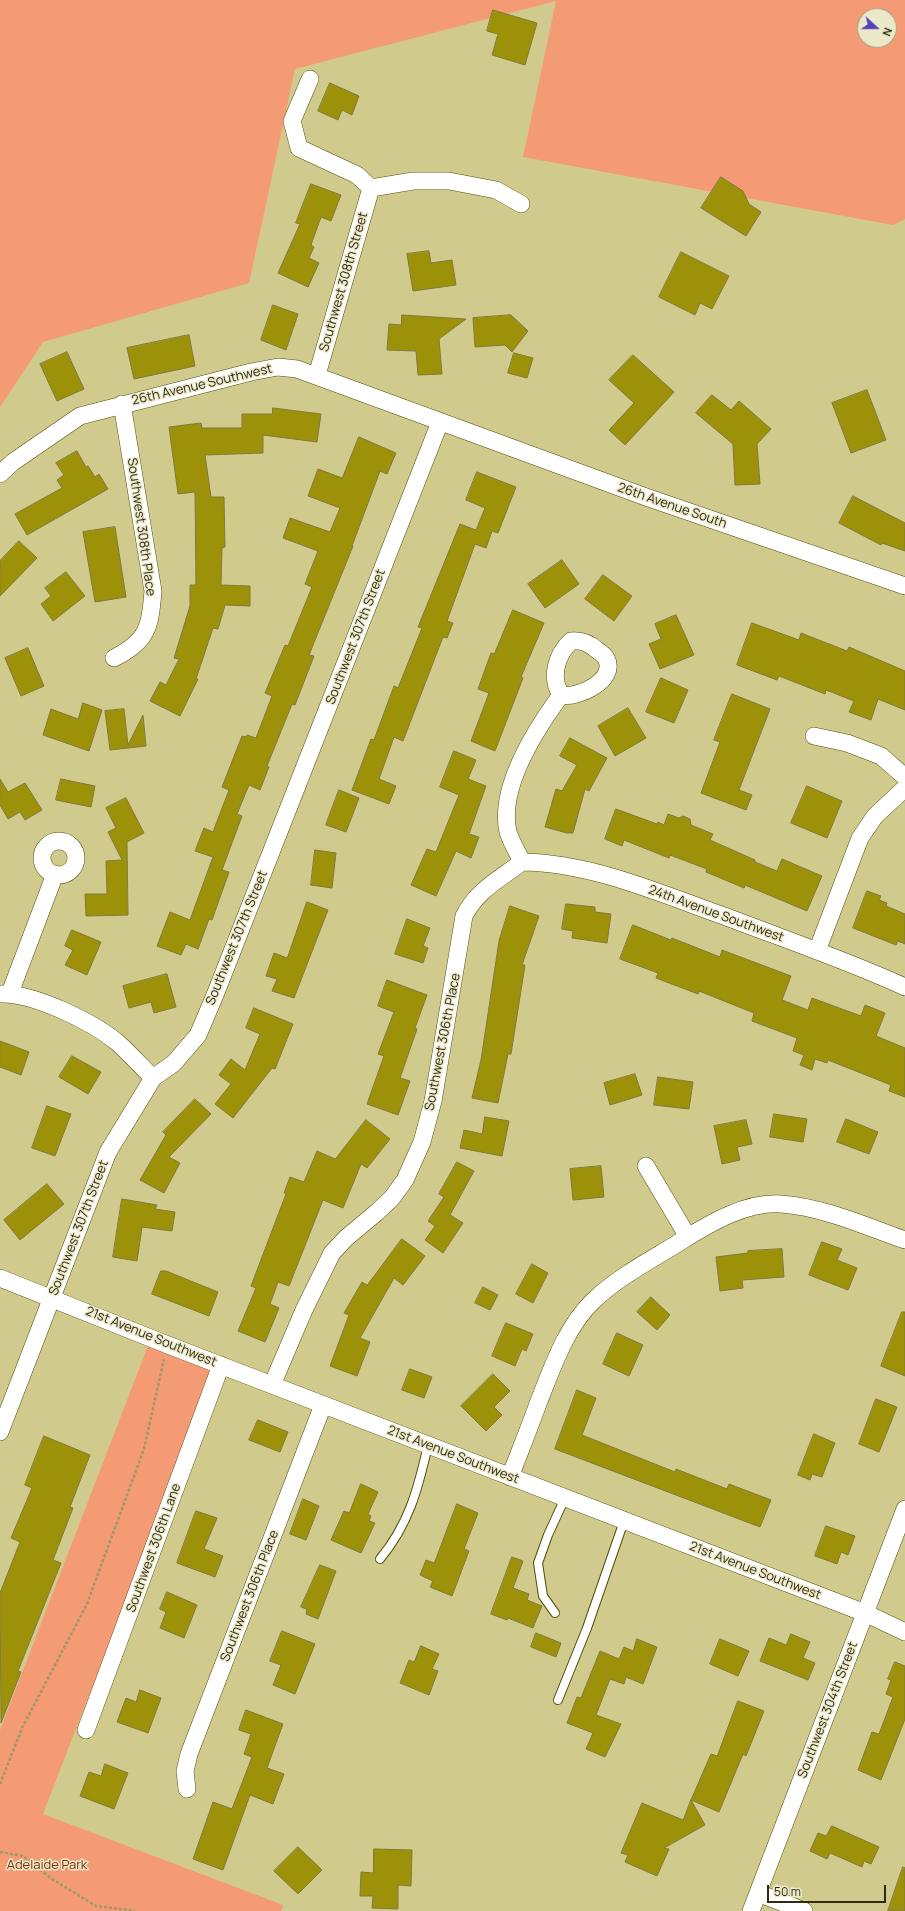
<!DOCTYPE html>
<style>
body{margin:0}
#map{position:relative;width:905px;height:1911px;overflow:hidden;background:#d0ca8c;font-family:Manrope,sans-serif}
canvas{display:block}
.north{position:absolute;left:857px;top:8px;width:40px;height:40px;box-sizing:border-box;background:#ece9cb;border:1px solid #a09d81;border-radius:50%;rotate:111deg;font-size:11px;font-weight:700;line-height:16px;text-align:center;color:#2e2b12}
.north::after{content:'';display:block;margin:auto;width:14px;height:18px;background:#5442ba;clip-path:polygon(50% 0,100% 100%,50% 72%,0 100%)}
.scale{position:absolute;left:767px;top:1885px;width:119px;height:18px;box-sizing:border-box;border:2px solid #2e2b12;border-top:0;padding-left:5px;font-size:12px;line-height:14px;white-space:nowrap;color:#2e2b12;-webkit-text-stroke:3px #ece9cb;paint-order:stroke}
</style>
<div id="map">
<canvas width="905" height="1911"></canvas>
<div class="north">N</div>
<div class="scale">50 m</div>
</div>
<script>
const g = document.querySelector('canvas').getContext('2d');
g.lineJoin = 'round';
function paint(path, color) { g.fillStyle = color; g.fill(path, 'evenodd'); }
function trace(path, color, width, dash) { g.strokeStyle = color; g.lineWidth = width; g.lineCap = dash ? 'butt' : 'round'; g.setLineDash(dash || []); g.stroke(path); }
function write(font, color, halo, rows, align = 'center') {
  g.font = font + ' Manrope,sans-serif'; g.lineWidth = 3; g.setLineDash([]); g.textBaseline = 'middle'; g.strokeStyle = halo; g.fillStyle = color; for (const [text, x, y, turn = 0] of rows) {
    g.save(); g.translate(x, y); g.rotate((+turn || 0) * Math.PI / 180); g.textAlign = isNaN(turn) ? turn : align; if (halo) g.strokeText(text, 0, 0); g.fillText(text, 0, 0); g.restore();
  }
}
const green = new Path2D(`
 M0,0H905V219L893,225L523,157L556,1L295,69L249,283L43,342L0,407ZM865,16H889V40H865Z
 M151,1338L217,1364L43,1814L283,1905L281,1911H0V1730Z`);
const building = new Path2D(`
 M493,10L537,23L525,65L492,55L498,34L487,31Z
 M330,83L359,96L352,115L342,110L338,120L318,111Z
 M721,177L743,191L749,204L761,212L746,236L701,208Z
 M311,184L341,195L331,221L321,217L311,245L314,247L309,258L319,263L308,287L278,273L300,224L296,223Z
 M429,251L431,263L452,260L456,285L413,291L407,254Z
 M681,252L729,276L712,309L700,303L695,315L659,297Z
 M273,305L298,314L286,350L261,340Z
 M402,315L466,319L439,339L442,374L418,375L416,351L387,350L389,324L401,325Z
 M511,315L528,331L512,352L505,345L475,347L473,318Z
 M189,335L195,366L134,379L127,348Z
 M67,352L84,389L57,401L40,364Z
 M514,353L533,358L527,378L508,373Z
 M633,355L674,392L625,445L609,430L634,403L609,380Z
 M867,390L886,440L851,453L832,403Z
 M712,395L731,410L739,401L771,429L757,444L760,484L735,485L733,444L696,413Z
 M273,408L321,414L317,442L263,435V453L205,455L211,497H224L225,547L222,548L221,585L250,586V606L225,605L218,629L213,628L196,679H198L180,716L150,701L160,682L166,685L179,659L174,658L190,606V585H196L195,492L178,494L169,427L201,423L202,428H242V414H272Z
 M359,437L396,453L387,474L380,471L352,546H353L309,655L314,656L295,705L292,704L267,766L269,767L260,790L249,785L237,814L242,816L222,870L229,872L212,920L209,919L198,949L186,944L181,955L157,946L170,912L190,920L213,857L195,851L204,828L213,832L229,790L222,787L242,736L246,737L247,735L256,738L272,696L265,693L285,645L288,646L312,587L305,584L318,551L283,538L290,518L330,532L340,508L308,496L318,469L342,478Z
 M77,451L86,467L88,466L95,477L99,474L108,489L27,535L15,514L62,488L57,480L64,475L56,463Z
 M477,472L516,487L498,533L492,531L486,548L475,544L447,621L453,623L447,638L443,637L403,741L394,737L379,779L396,786L389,804L352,790L371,739L374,740L394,686L398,688L422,628L418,627L460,524L476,530L485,508L466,500Z
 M853,496L905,523V551L882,543L881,545L839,523Z
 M115,527L126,597L95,602L83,532Z
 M19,541L37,558L0,596V561Z
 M562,560L579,584L545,608L528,584Z
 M66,572L85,596L53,621L41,604L51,596L45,588Z
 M603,575L632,596L614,621L585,599Z
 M513,610L544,623L521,677L523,678L495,751L471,741L489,693L478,689L491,653L494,654Z
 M676,615L694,655L660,669L649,644L661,639L655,624Z
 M752,623L799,640L801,633L847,651L849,647L905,671V710L878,699L871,720L849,712L854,701L826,690L825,694L779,676L777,680L737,665Z
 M28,648L44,686L21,696L5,658Z
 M661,678L688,690L674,723L646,712Z
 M732,694L770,709L739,790L752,795L746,810L701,793L720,742L714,740Z
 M83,703L102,710L89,751L43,735L51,709L78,719Z
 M628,708L646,738L615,756L598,726Z
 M124,709L128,745L143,715L146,746L110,750L105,711Z
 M570,738L607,758L589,791L585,789L573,833H567L545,827L556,789L562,791L577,765L560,756Z
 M454,751L476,760L468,779L486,786L469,834L479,837L471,858L456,851L436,896L411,885L427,849L436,852L459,795L440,787Z
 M0,779L8,792L25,783L42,810L25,820L20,812L8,819L0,805Z
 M61,779L95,786L91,807L56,800Z
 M807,786L842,801L827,838L791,823Z
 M339,790L359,798L346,832L326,825Z
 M126,798L144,833L127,842L128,915L86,916L85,894H107L106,861L122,860L108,832L116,828L106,808Z
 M616,809L657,824L658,822L664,825L668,814L679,818L683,816L690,819L691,825L713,834L710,840L755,860V862L777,871L782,859L822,876L807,911L745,885L744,888L706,872L707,869L670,855L669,858L624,840L622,846L605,839Z
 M315,850L336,853L332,888L311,885Z
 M867,891L881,896L879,900L887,903L886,906L905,914V944L898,941L896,945L853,928Z
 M307,902L328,910L294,998L272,991L277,979L266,976L274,953L287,958Z
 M566,904L595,907V912L611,914L607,943L572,938L573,931L562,929Z
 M510,906L539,916L522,965H525L511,1054H508L498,1103L472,1098L481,1060L499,941Z
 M407,919L430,928L423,946L428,948L423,963L395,954Z
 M633,925L671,940L672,938L720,957L722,950L791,976L782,1000L808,1010L812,998L861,1016L865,1005L885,1013L876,1036L905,1048V1097L889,1091L891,1085L828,1060L827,1063L815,1059L812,1070L800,1065L804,1055L793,1051L797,1038L752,1021L754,1013L699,991L698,994L656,978L658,973L620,959Z
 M72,930L101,942L87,975L65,965L73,950L65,946Z
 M167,974L176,1007L154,1013L151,1002L129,1008L123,986Z
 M387,980L427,995L415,1028L417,1029L400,1078L410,1081L398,1115L367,1104L384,1056L378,1054L394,1012L378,1006Z
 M254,1008L293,1024L275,1069L272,1068L233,1118L215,1104L231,1084L219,1075L231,1059L245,1070L260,1034L246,1028Z
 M0,1041L29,1052L21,1075L0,1067Z
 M72,1056L101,1072L88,1094L59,1077Z
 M635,1074L642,1095L610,1105L604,1083Z
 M658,1077L693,1082L689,1109L654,1105Z
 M195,1099L211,1114L169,1157L180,1163L164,1193L140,1180L166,1135L163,1132Z
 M47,1106L71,1114L55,1156L32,1148Z
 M774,1114L807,1119L803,1142L770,1137Z
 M485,1117L509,1121L502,1156L460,1148L464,1130L482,1134Z
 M846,1119L878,1132L869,1154L837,1142Z
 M366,1120L390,1139L367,1168L361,1164L343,1208L323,1200L289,1286L278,1282L270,1304L279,1308L265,1342L238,1331L256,1288L251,1286L286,1194L284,1193L290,1177L304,1182L317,1151L335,1159Z
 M746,1120L752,1144L737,1147L740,1160L722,1164L714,1126Z
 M457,1162L474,1171L450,1215L463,1223L443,1253L425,1240L435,1226L428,1221L444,1197L439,1194Z
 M601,1166L604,1197L573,1200L570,1169Z
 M47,1184L64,1204L20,1240L4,1220Z
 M122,1199L157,1205L155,1209L175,1212L172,1231L142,1227L137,1261L113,1257Z
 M402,1239L425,1256L403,1285L394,1278L360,1338L370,1342L357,1376L330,1366L349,1315L344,1313L362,1282L367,1285Z
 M822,1242L842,1249L837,1260L857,1268L848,1290L809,1275Z
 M782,1249L784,1277L742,1280L743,1288L720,1291L716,1257L748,1253V1251Z
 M532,1264L548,1273L533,1303L516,1294Z
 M161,1271H166L218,1292L209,1316L152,1294Z
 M483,1287L498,1295L490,1310L475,1303Z
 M651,1297L670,1315L657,1330L637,1312Z
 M902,1312H905V1376L881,1366Z
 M506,1323L533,1334L526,1351L522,1349L515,1366L492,1356Z
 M617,1333L643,1345L629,1376L603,1364Z
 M410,1369L432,1377L424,1398L402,1390Z
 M493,1374L510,1391L494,1407L502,1415L486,1431L461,1406Z
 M577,1390L596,1398L582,1435L675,1472L676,1469L727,1489L729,1484L771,1500L760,1527L555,1449Z
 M876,1399L897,1407L879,1452L859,1444Z
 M258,1420L288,1432L280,1452L249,1440Z
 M814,1434L835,1443L822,1477L812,1474L810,1480L798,1475Z
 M44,1436L90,1455L70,1507L73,1508L53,1560L61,1563L18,1671L21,1672L1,1723L0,1593L20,1542L11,1538L32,1488L25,1485Z
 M361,1484L378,1492L368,1514L371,1516L369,1521L375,1523L361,1553L331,1540L344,1511L349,1513Z
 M303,1499L319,1506L306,1540L290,1534Z
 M457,1504L478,1513L464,1549L469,1551L452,1596L430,1587L433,1581L420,1575L426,1560L434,1563Z
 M196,1511L217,1518L204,1549L223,1556L215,1577L177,1563Z
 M826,1526L855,1536L848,1555L841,1552L837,1564L815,1556Z
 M512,1557L523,1561L513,1588L529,1594L527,1600L542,1606L533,1628L508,1618L507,1620L491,1614Z
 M320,1565L336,1571L318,1619L306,1614L307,1609L301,1607Z
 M167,1592L197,1605L184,1638L160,1628L166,1612L160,1609Z
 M282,1631L315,1644L295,1694L273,1685L281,1665L270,1661Z
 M536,1633L561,1643L556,1657L531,1647Z
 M791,1634L810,1642L803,1658L815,1663L808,1680L760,1661L769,1638L786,1645Z
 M637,1639L657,1647L643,1684L626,1677L624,1684L610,1679L596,1715L621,1724L605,1757L586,1749L593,1733L567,1723L577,1697L581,1698L600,1651L619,1659L624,1647L633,1651Z
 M720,1639L749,1651L738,1676L710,1664Z
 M421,1646L439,1654L432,1669L438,1671L429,1695L400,1683L409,1660L414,1662Z
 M895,1662L905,1666V1719L881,1780L858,1770L872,1732L879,1734L893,1697L886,1694L891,1680L888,1679Z
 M140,1690L161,1698L148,1733L117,1722L126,1698L136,1702Z
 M738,1701L764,1711L746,1756L743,1754L719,1812L691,1800L711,1754L717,1756Z
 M246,1710L283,1724L267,1768L284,1774L273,1804L250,1795L223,1870L193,1859L213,1802L232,1809L252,1757L244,1754L251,1734L239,1730Z
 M105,1764L128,1773L114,1809L80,1796L89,1772L101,1776Z
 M691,1800L705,1825L664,1848L669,1849L657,1876L625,1862L628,1855L621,1853L642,1803L683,1820Z
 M832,1826L879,1847L871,1864L864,1861L862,1867L830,1853L827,1859L810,1851L818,1833L826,1836Z
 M298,1847L322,1870L298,1894L274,1871Z
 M374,1849L412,1850L411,1886L398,1885V1909L372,1908L373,1896H360L361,1872L373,1873Z
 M903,1867L905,1868V1911H888Z`);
const path = new Path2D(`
 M0,1784L22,1728L87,1604L144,1449L164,1359
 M0,1852L23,1856L52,1879L96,1906L135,1911`);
const service = new Path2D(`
 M380,1559C409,1524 418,1489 428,1445
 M555,1613L543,1596L538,1563L548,1535L565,1498
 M558,1700L587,1628L624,1521`);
const minor = new Path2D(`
 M310,79L292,121L299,148L357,175L371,188
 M371,188L413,181H449L496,190L521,204
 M317,375L371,188
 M0,474L13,462L80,416L251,372L278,367L297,369L646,497L905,586
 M114,658C148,641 150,627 153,591L122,404
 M814,736L847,743L881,756L905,777
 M42 858a17 17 0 1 1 34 0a17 17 0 1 1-34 0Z
 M522,862C592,863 659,893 724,916C784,939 846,960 905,987
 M817,951L860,838L875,816L905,788
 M10,993L55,874
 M0,994C32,992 93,1022 118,1043C130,1054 141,1066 153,1078
 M646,1166L688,1237
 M0,1278L168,1345L865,1613L905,1632
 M272,1385L304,1310L332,1253L346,1238L376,1213L392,1198L405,1180L422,1142L433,1101L464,916C477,890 500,879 522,862C518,853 511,842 508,832C498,787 536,729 561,695C550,678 556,655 571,641C582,640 589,643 597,650C600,652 604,655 606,658C618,680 577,699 561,695
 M0,1432L108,1152L153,1078L174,1063L198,1035L215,995L440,422
 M510,1477C520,1451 530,1426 539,1401C553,1366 566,1327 593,1301C619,1276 653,1259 683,1240C712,1222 746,1202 781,1204C823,1207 865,1226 905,1240
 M86,1730L221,1365
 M187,1789L185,1771L189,1754L323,1405
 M758,1893L804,1911
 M751,1911L905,1509`);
const streetNames = [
 ["Southwest 308th Street",344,282,-74],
 ["26th Avenue Southwest",202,385,-13],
 ["26th Avenue South",672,506,19],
 ["Southwest 308th Place",141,527,82],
 ["Southwest 307th Street",356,637,-69],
 ["24th Avenue Southwest",716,914,20],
 ["Southwest 307th Street",237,938,-68],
 ["Southwest 306th Place",443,1042,-79],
 ["Southwest 307th Street",79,1228,-69],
 ["21st Avenue Southwest",151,1337,22],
 ["21st Avenue Southwest",453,1455,21],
 ["Southwest 306th Lane",154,1548,-70],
 ["21st Avenue Southwest",755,1571,21],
 ["Southwest 306th Place",250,1596,-69],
 ["Southwest 304th Street",828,1710,-69]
];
const parkNames = [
 ["Adelaide Park",47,1865]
];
paint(green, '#f49b75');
paint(building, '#9d9109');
trace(building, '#807a3e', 1);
trace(service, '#544e0d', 10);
trace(minor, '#544e0d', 18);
trace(path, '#9e9966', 2.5, [3, 2]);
trace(service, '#fff', 8);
trace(minor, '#fff', 17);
write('13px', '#2e2b12', '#ece9cb', streetNames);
write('13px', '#7b2e01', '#ece9cb', parkNames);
</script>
